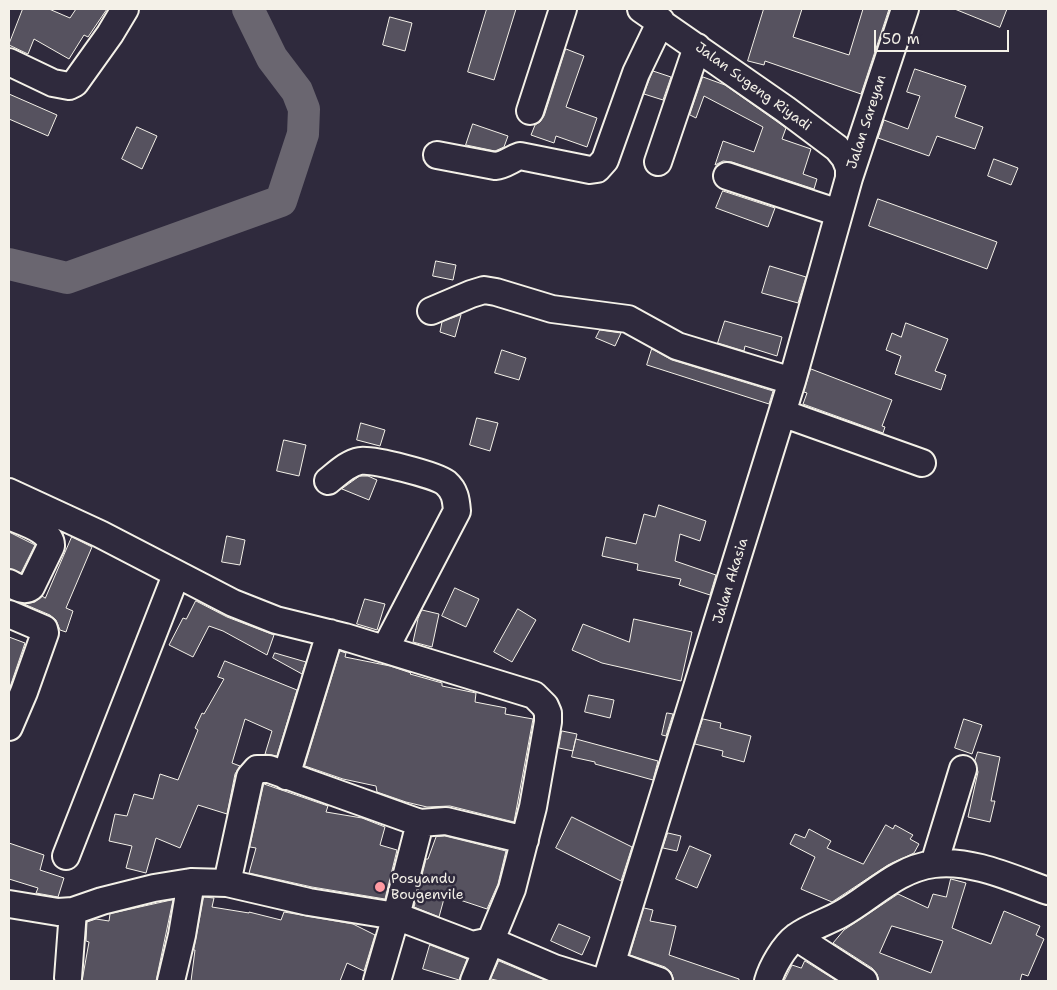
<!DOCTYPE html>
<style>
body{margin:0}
#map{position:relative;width:1057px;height:990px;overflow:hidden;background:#2f2a3d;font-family:"Shantell Sans",sans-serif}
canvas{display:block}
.frame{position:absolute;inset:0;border:10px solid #f4f1e8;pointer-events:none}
.scale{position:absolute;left:874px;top:30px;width:135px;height:22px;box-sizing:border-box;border:2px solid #f4f1e8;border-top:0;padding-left:6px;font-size:15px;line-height:18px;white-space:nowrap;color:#f4f1e8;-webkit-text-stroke:4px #2f2a3d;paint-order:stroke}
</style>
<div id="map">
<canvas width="1057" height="990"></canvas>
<div class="frame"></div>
<div class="scale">50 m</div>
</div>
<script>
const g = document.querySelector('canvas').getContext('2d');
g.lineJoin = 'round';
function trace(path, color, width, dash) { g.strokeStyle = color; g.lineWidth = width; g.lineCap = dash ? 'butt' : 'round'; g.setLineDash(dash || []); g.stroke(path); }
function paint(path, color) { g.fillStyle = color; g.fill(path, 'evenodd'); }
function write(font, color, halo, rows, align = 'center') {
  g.font = font + ' "Shantell Sans",sans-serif'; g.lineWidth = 5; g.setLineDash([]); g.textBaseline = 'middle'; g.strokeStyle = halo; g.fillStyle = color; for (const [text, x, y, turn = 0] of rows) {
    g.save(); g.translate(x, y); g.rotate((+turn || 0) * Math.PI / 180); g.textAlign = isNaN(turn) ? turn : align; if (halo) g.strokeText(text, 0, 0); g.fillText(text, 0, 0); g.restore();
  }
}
const river = new Path2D(`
 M9,264L67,278L281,201L303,134L304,109L297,91L272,58L248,9`);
const building = new Path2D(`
 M23,9H49L70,18L76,9H107L88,37L84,35L69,59L34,39L28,54L9,45Z
 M487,9H516L494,80L468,72Z
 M764,9H802L793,37L849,55L863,9H889L861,94L765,61L764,65L748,61Z
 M955,9H1007L1000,27Z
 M390,17L412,23L405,51L383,45Z
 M566,49L584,56L566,107L597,118L587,147L556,136L554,143L531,135L535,125L540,122L544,116Z
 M915,69L966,86L955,117L983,127L975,149L937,136L929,156L878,138L884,120L908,129L920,96L907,92Z
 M653,71L671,77L663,100L644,94Z
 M703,77L725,85L786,128L782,139L811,149L803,174L817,179L814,189L732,162L723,161L715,165L723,141L754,152L763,127L704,96L696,118L690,115Z
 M9,94L57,115L48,136L9,119Z
 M473,124L508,136L504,147L495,151L466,145Z
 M137,127L157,136L142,169L122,159Z
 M994,159L1018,168L1011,185L988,176Z
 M723,191L775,208L768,227L716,208Z
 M878,199L997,242L987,269L869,226Z
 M436,261L456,265L453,280L433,276Z
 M770,266L806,277L798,303L762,293Z
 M461,315L455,337L440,332L442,322Z
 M725,321L782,337L777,356L745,346L744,351L718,343Z
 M906,323L948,339L935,371L946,375L941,390L895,374L901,356L886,350L892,333L901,337Z
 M600,330L621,333L615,346L596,338Z
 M652,349L672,360L773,391L769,404L647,365Z
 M502,350L526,358L519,380L495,373Z
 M811,369L892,400L882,426L885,427L883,433L803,404L807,393L804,392Z
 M477,418L498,423L490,451L470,445Z
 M361,423L385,430L380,446L357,440Z
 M284,440L306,445L299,476L277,471Z
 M360,476H368L377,480L369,500L342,489Z
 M659,505L706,521L700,541L680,534L675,561L716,575L710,595L679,585L681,579L637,570L638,564L602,556L606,537L636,544L644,514L655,517Z
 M9,532L35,545L21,573L9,568Z
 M227,536L245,540L240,565L222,562Z
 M72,537L92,547L66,608L73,611L66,632L60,630L56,620L50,615L24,604L35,602L42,596L45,598Z
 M455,588L479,599L466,627L442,616Z
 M365,599L385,604L377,630L357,624Z
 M196,601L227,617L274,635L267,655L223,631L209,626L193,657L169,645L183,618L186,619Z
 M518,609L536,620L512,662L494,652Z
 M422,610L439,614L432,647L413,642L418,619Z
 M634,619L692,632L681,681L602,663L572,650L583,624L629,642Z
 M9,637L25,643L9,690Z
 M340,651L346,653L345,657L390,666L411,673L410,674L442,683V686L476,693L475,702L506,708L505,714L533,719L514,822L450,806L427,807L406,802L377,792L376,786L343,779L305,766Z
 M275,653L306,662L302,674L273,658Z
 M225,661L297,690L277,756L265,754L272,731L245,719L232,763L240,766L235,774L227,814L198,805L180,848L156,838L146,873L126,868L132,846L109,841L115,814L127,816L134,794L153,799L160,774L178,780L198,730L195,728L202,713L204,714L224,679L218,677Z
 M589,695L614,700L610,718L585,712Z
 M667,713L673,714L666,736L662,735Z
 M703,719L721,723L720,728L751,736L744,762L722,756L723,751L695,744Z
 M964,719L982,725L972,754L955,748Z
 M562,731L577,734L573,751L559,748Z
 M576,739L658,761L653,780L595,764V762L572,757Z
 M978,752L1000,757L991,801H995L990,822L968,817L978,772L975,761Z
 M264,784L328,806L326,812L362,818L385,827L380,845L397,850L385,899L312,887L249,873L256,848L250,847Z
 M572,817L632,847L621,881L556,848Z
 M886,825L893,829L895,825L913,835L910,839L919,844L914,853L888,865L832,902L801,889L815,857L790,844L795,834L805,838L809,829L831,841L827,848L863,864Z
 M668,833L681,836L677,851L663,848Z
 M445,836L506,851L498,884L487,909L445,895L439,917L414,907L426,859H428L436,837Z
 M9,843L44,855L40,870L64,878L58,897L36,893L38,888L9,879Z
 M690,846L711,855L697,888L676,879Z
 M951,879L966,883L952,928L991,944L1004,911L1040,926L1036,935L1044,939L1028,976L1022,974L1020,981H879L877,974L872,968L833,943L844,930L898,894L928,908L933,894L946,897ZM892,926L943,941L931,973L880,953Z
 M204,897L214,898L212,907L249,913V912L281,920L284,912L353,924L375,935L364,971L347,963L340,981H191L195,950H194Z
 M173,900L156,981H82L89,942L86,941L87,922L96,919L109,921L110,914Z
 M644,908L653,910L650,921L676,926L669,955L739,979V981H674L671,972L665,967L630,955Z
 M559,924L590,937L582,955L551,941Z
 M430,945L467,959L459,980L423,969Z
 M499,961L547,981H500L491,979Z
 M805,961L837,981H784L792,965L801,968Z`);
const minor = new Path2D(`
 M641,9L785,109L837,148L845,158L849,168V178
 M9,62L53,83L69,86L75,83L110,34L125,9
 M530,111L563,9
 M437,155L495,166C505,165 511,159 520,156L590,170L597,169L605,160L636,73L661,21
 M658,162L697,47
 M727,176L839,213
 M431,311L471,294L484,290L496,292L552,309L628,319L677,346L792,381
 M782,413L922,463
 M328,481C338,473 348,463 360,461C373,459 436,475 446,483C455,491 456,499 457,511L385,649
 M9,492L100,534L233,603L276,620L345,637L534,695L545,706L548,713V722L533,807L512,889L474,981
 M9,516C22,522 52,530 51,546L31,587C24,592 16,587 9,583
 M9,614L44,629L45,633L24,692L9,727
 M286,776L330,633
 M420,823L446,821L525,840
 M66,856L176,575
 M934,864L963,769
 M227,883L250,777L257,769H269L420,823L396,916L377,981
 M9,904L58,912L73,911L102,901L154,888L191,882L227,883L309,902L396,916L472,945L491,941L554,968L596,981
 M796,937L864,981
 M612,964L659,981
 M68,978L73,911
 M171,981L182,935L191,882
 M606,981L792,381L849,178L905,9
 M768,981C772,967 784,946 796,937C809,927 827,922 841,914C872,897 896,869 934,864C972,859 1013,879 1048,891`);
const markers = [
 [380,887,6,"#ff9aa2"]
];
const streetNames = [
 ["Jalan Sugeng Riyadi",753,87,36],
 ["Jalan Sareyan",867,122,-72],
 ["Jalan Akasia",731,581,-73]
];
const poiNames = [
 ["Posyandu",391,879],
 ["Bougenvile",391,895]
];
trace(river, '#6a6670', 32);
paint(building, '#56525f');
trace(building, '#f4f1e8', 1);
trace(minor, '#f4f1e8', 30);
trace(minor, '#2f2a3d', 26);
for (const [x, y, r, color] of markers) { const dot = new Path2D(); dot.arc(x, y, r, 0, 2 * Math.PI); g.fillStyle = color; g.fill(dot); trace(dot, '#2f2a3d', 2); }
write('14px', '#f4f1e8', '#2f2a3d', streetNames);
write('14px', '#f4f1e8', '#2f2a3d', poiNames, 'left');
</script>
